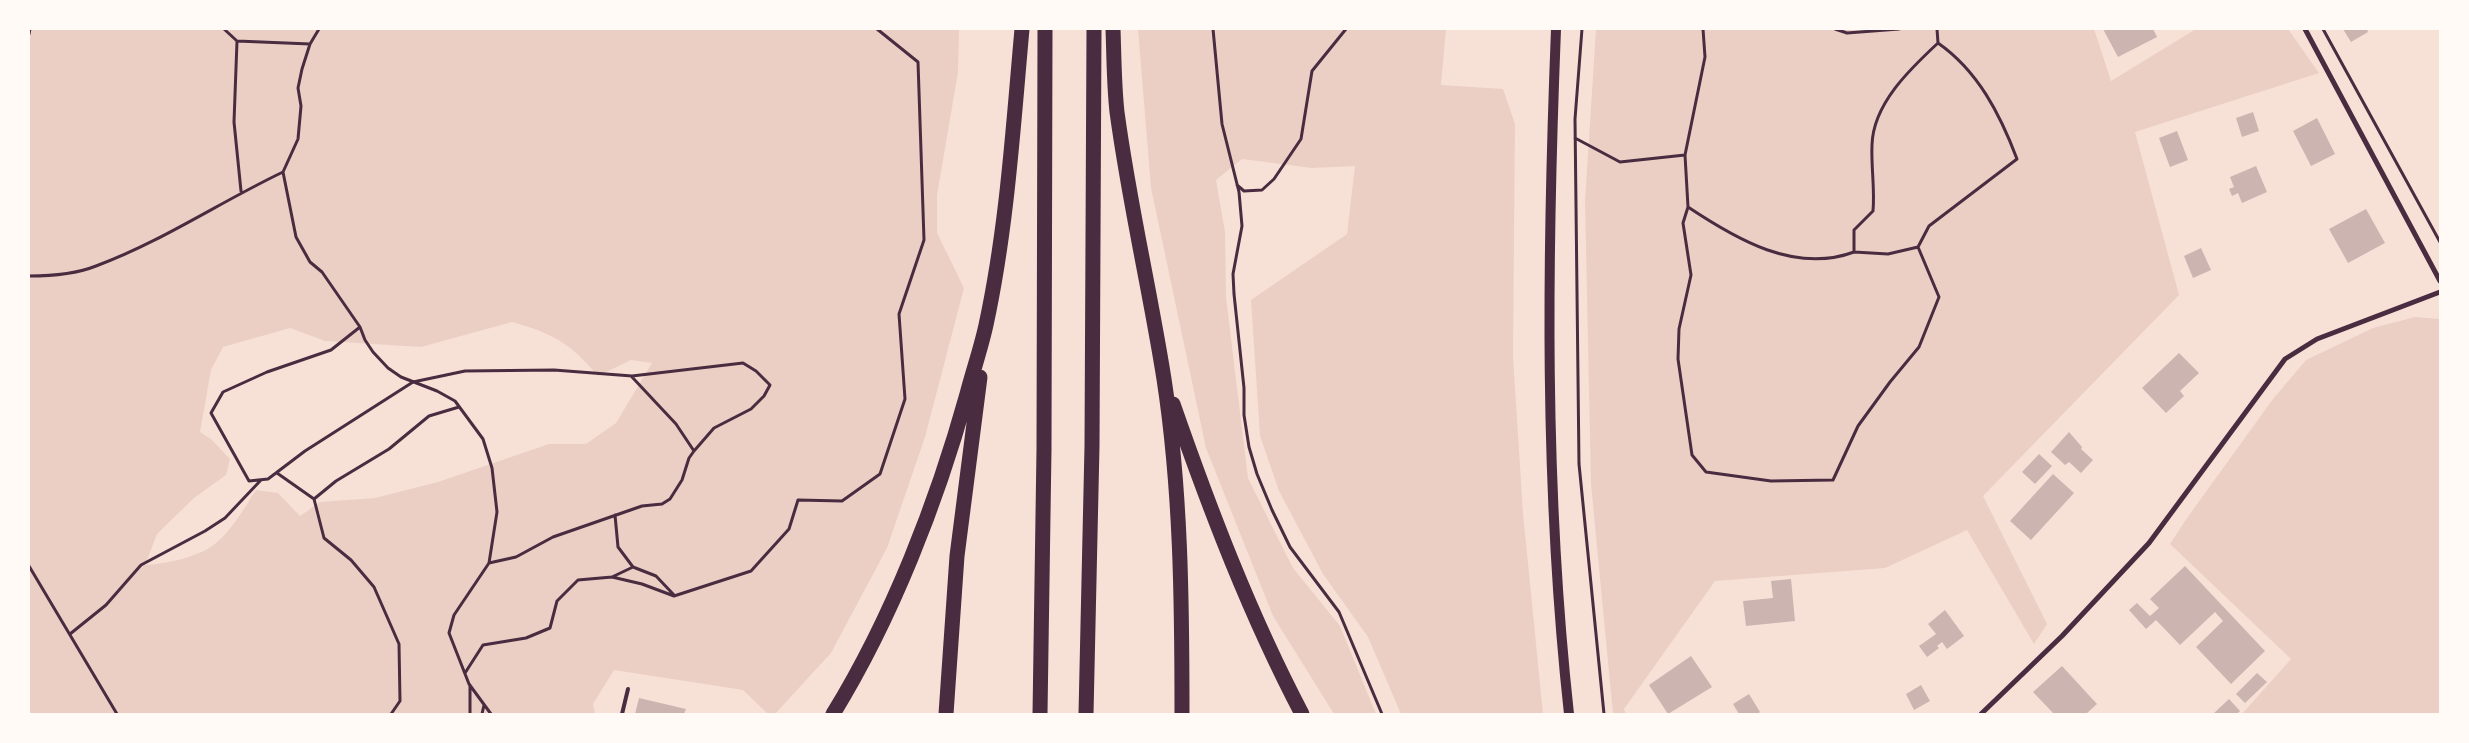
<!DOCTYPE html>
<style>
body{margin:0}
#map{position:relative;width:2469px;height:743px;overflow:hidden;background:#f7e1d7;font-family:Overpass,sans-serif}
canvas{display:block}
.frame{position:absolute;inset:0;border:30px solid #fffaf5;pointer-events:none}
</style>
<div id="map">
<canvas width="2469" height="743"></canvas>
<div class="frame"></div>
</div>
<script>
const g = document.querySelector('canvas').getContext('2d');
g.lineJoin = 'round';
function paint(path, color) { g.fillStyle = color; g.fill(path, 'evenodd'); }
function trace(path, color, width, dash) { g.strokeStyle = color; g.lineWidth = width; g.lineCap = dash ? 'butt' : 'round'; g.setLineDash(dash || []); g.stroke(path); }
const green = new Path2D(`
 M29,29H959L958,72L937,195V233L964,288L925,437L887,548L831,653L775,714H768L743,690L614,670L593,704L595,714H29ZM512,322C554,334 570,343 598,376L631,360L652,363L616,423L586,444H549L438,482L375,498L320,502L300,516L278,493L256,490C244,508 233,529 216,543C200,557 165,564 145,565L157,534L194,498L226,475L230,459L211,439L200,432L211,370L223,347L290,328L325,341L421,347Z
 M1138,29H1446L1441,85L1503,89L1515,124L1513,356L1523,513L1543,714H1401L1368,637L1323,574L1279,491L1260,436L1251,300L1347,234L1355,166L1312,168L1242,159L1216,180L1225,232L1226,297L1248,478L1293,568L1340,626L1376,714H1334L1273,616L1206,448L1151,188Z
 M1596,29H2094L2111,81L2196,29H2288L2319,73L2135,132L2179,295L1983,496L2047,624L2034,644L1967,530L1885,568L1715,581L1624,709L1626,714H1613L1591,484L1585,201Z
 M2415,317L2440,319V714H2242L2291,659L2170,544L2187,518L2273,399L2306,360L2373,328Z`);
const building = new Path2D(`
 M2103,29H2153L2157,37L2118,57Z
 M2343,29H2367L2368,32L2351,42Z
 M2253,112L2259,131L2242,137L2236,118Z
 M2317,118L2335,154L2311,166L2293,131Z
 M2177,131L2188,160L2170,167L2159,138Z
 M2256,166L2267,192L2242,203L2238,193L2232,196L2229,189L2234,187L2230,177Z
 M2366,209L2385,243L2348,263L2329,229Z
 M2201,248L2211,270L2193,278L2184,256Z
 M2179,353L2199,373L2180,391L2184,396L2166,413L2142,388Z
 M2069,432L2082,447L2081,449L2093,460L2081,473L2069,462L2065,465L2051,452Z
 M2039,454L2052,466L2035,484L2022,472Z
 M2053,474L2074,493L2031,540L2010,521Z
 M2185,566L2265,651L2231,684L2196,647L2223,621L2215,612L2180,645L2156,620L2146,629L2129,610L2137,603L2150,616L2159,608L2150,599Z
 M1791,579L1795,621L1746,626L1743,601L1773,598L1771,581Z
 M1945,610L1964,636L1947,649L1942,642L1937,646L1939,648L1927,657L1919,646L1936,634L1928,624Z
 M1691,656L1712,687L1668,714L1649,685Z
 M2062,666L2097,704L2086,714H2054L2033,692Z
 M2257,673L2267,682L2245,703L2236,694Z
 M1921,685L1930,701L1914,710L1906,694Z
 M1749,694L1760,712L1757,714H1739L1733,704Z
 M639,698L686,709L684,714H635Z
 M2229,699L2240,711L2237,714H2213Z`);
const path = new Path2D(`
 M224,29L237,41L234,122L241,191
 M319,29L310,44L302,69L298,88L301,106L298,139L283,172L296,237L310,262L322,272L360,327L365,340L373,352L388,368L401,377L437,391L455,401L483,439L492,468L497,512L489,563L454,615L449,633L469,684L491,714
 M1213,29L1222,124L1239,192L1242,226L1233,274L1234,294L1244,388V415L1249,447L1257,474L1272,510L1290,547L1339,612L1382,714
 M1582,29L1575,119L1579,464L1604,714
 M1703,29L1705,57L1685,155L1688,207L1683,223L1691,275L1679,329L1678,359L1692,455L1706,472L1771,481L1833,480L1858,426L1890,382L1919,347L1939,297L1918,247
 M1835,29L1847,33L1899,29
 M2323,29L2440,242
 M29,34L30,29
 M237,41L310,44
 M1575,138L1620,162L1685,155
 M1237,185L1244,191L1262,190L1274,179L1301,139L1312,71L1346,29
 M1688,207C1736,239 1795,274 1854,252V230L1873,211C1875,189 1871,167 1872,145C1873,104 1910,69 1938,43
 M1854,252L1888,254L1918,247L1929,226L2017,159C2000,114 1978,71 1938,43L1937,29
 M29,276C50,276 76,274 96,266C161,242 220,202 283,172
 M360,327L331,350L267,372L223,392L211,413L249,481L268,479L305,451L413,382L465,371L554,370L632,376L743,363L756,371L770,385L764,396L751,409L714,428L694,451L689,458L682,480L670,499L662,504L642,506L553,537L516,557L489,563
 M632,377L676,424L694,451
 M277,473L314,499
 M615,515L618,547L633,567
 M29,566L117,714
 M612,577L642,584L674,596L751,571L789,529L798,500L842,501L880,474L905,399L899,314L924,240L918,62L877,29
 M70,634L106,605L141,565L205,531L225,518L261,480
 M465,673L483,645L526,638L550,628L557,601L578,580L612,577L633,567L656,576L674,595
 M391,714L400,701L399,644L374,587L351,560L324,538L314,499L336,481L389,449L429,416L459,407
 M470,714V685
 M482,714L484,705`);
const service = new Path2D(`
 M622,714L628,689`);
const minor = new Path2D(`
 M2305,29L2440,281
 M1981,714L2062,636L2149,543L2285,359L2317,339L2440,292`);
const secondary = new Path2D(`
 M1556,29C1547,257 1544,487 1569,714`);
const motorway = new Path2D(`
 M1113,29C1114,56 1114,85 1117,112C1129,202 1150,290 1164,379C1181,490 1182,602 1182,714
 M1173,404C1210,510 1250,615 1302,714
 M833,714C892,618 937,502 967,394C973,371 981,348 986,325C1007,228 1013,128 1022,29
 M946,714L957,556L980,377
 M1040,714L1044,449L1045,29
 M1086,714L1092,446L1094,29`);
paint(green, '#ebcfc5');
paint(building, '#ccb4b1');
trace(path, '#4a2c40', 3);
trace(service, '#4a2c40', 4);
trace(minor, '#4a2c40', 5);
trace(secondary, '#4a2c40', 10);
trace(motorway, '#4a2c40', 15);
</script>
